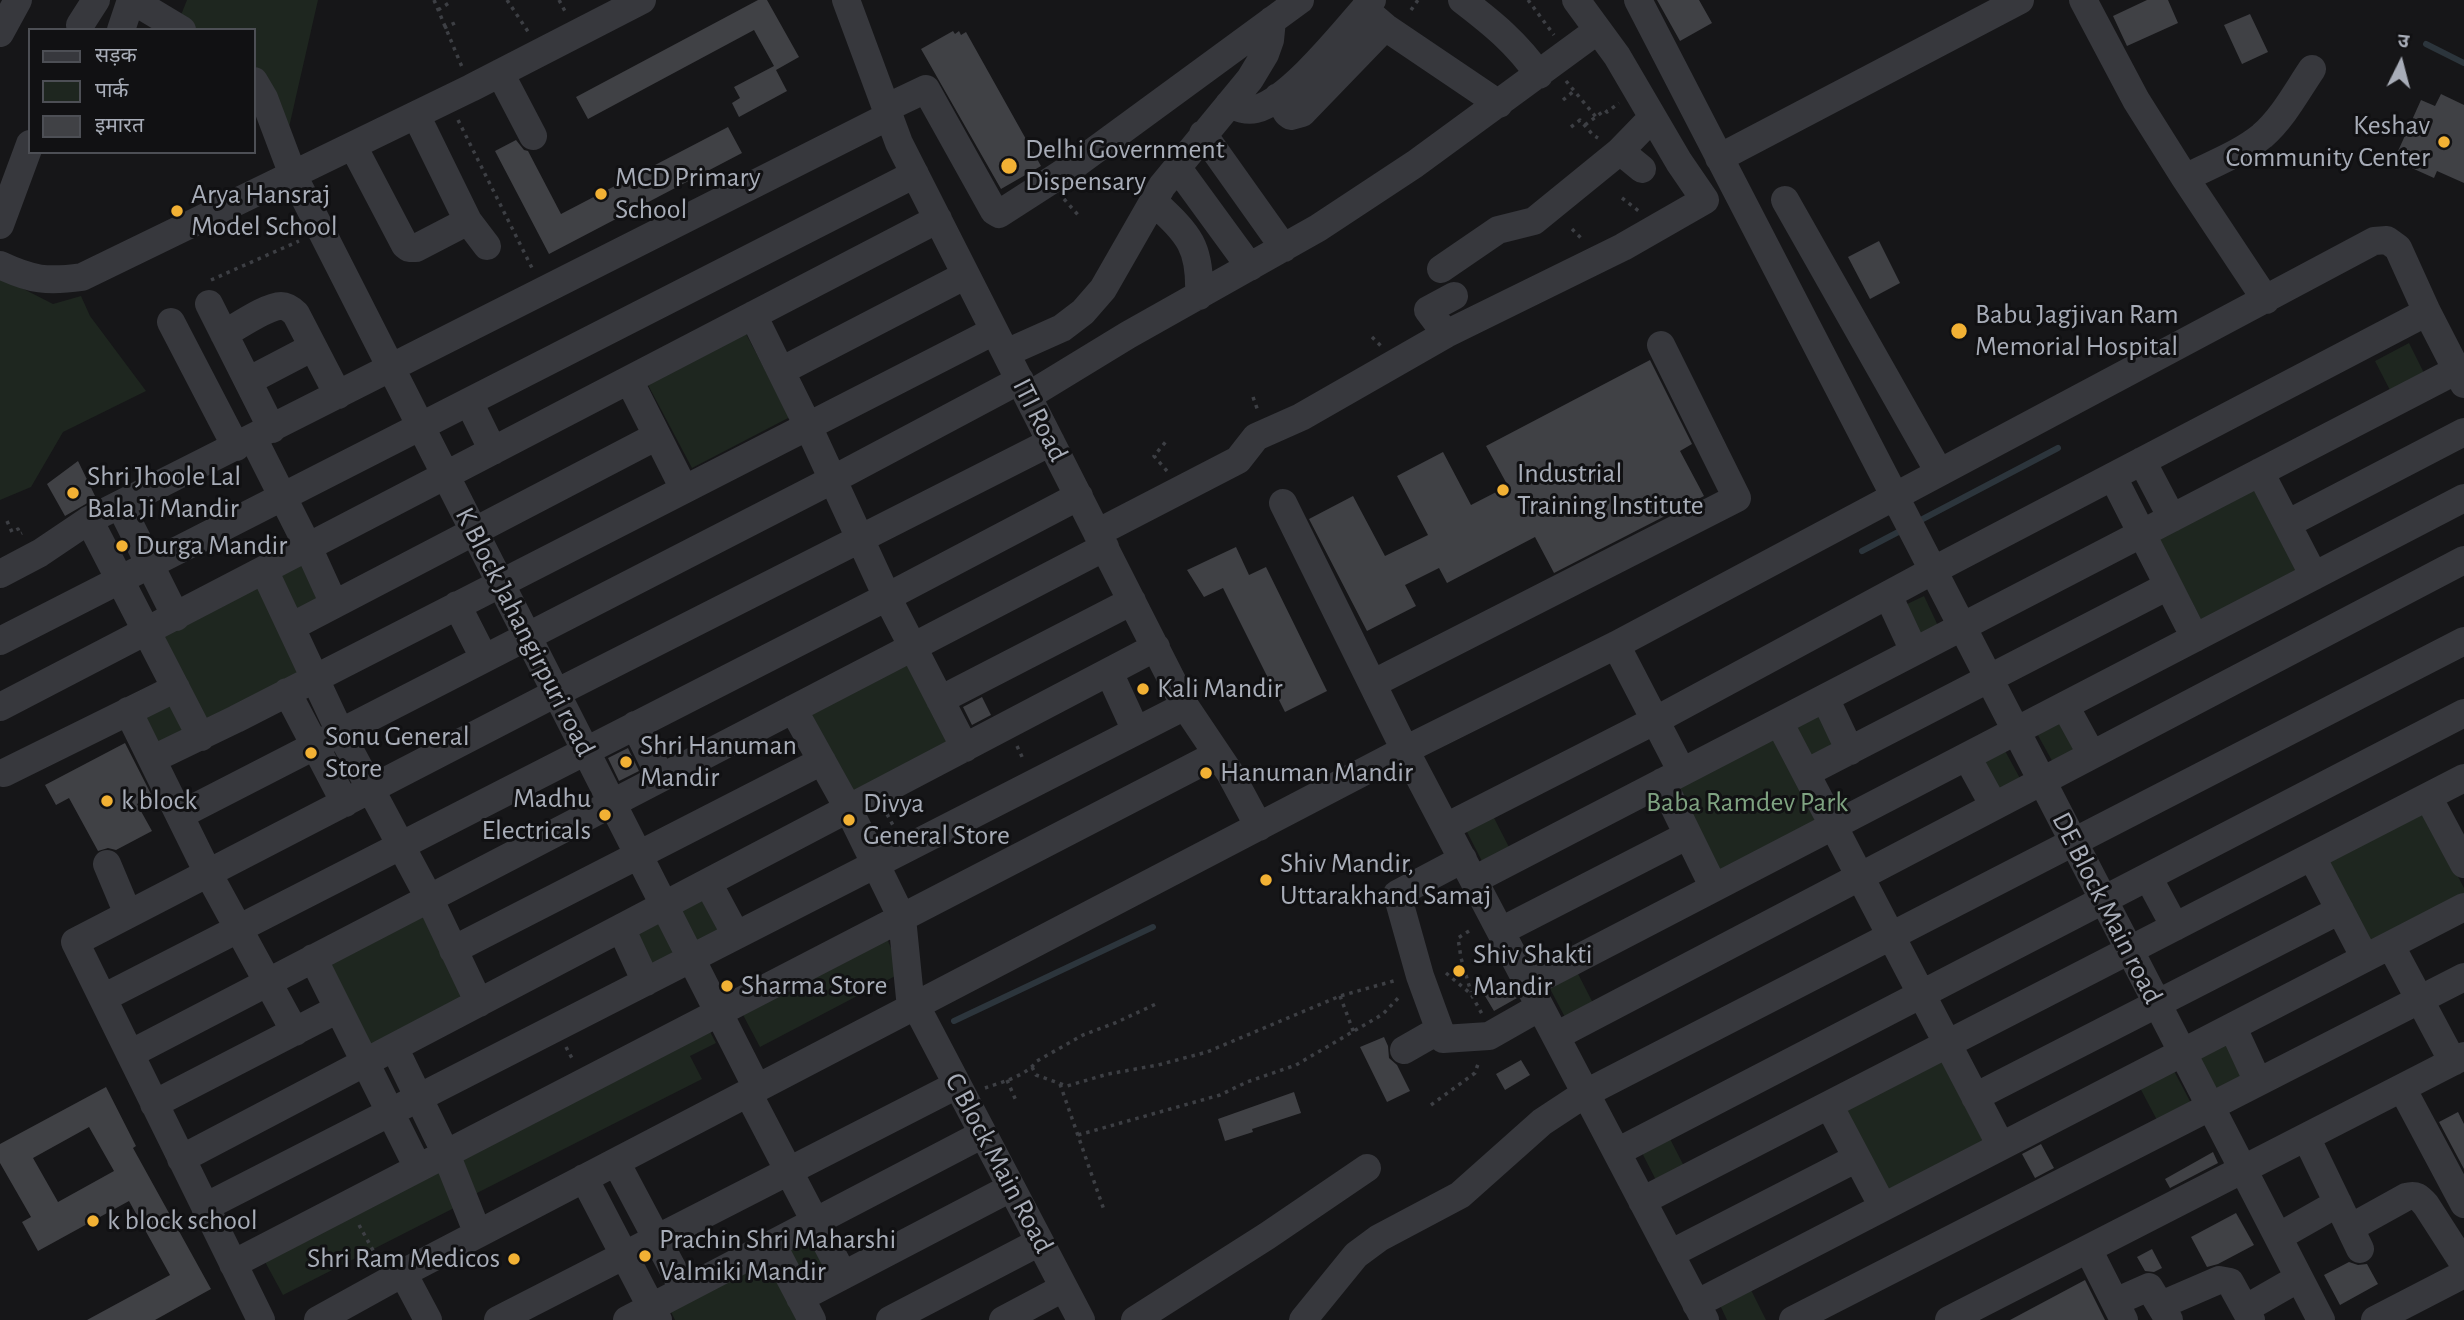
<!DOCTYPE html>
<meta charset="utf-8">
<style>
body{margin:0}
#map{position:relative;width:2464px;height:1320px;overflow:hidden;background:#161618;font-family:"Alegreya Sans","Noto Sans Devanagari",sans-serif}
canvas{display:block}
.legend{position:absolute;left:28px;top:28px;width:228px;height:126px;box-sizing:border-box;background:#111113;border:2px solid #4d4f55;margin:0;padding:9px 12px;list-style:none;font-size:21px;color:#a8adb8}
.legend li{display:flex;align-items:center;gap:14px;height:35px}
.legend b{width:35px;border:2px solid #4d4f55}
.north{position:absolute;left:2366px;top:28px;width:70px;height:70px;-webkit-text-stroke:5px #111113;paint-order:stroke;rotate:6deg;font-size:19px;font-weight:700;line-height:28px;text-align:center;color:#a8adb8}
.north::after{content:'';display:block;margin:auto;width:24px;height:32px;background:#a8adb8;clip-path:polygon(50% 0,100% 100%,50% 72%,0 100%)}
</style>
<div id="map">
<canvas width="2464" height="1320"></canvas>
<ul class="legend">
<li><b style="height:9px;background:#37383d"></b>सड़क</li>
<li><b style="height:19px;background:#1e261f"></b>पार्क</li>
<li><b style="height:19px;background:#404145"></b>इमारत</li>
</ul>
<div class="north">उ</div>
</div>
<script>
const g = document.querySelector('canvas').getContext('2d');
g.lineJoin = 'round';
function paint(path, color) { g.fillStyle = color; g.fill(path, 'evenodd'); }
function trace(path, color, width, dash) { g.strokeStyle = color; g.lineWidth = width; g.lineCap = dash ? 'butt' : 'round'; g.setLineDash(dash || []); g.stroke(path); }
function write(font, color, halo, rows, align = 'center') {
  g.font = font + ' "Alegreya Sans",sans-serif'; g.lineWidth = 6; g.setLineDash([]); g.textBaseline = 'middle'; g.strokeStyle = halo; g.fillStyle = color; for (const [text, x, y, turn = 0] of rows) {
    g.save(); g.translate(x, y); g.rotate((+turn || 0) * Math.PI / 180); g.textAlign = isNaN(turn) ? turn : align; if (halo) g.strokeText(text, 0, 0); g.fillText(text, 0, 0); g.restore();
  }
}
const green = new Path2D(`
 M187,0H318L287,136L254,63V30H199L179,20Z
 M0,277L53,304L81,296L90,316L146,391L63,432L31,487L0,500Z
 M745,332L790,417L692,468L647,383Z
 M2409,343L2428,381L2394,398L2375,361Z
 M2256,487L2301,572L2203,623L2158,538Z
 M306,559L327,599L297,615L276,575Z
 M258,584L305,674L202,726L155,637Z
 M1924,596L1940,630L1918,641L1901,607Z
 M910,658L954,743L850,798L805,712Z
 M178,694L197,732L158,751L139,713Z
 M1823,712L1840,748L1811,762L1794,727Z
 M2064,714L2084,751L2055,766L2035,730Z
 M1773,735L1818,820L1720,871L1676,786Z
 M2003,747L2023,784L1994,799L1974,763Z
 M2424,811L2464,888V899L2370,947L2326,862Z
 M1493,816L1513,855L1486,869L1466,830Z
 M708,895L727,932L699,946L680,910Z
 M423,911L467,995L370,1046L325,961Z
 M659,918L678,955L650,969L631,933Z
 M886,936L901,973L760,1047L741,1011Z
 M1575,968L1595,1007L1567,1021L1547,983Z
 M708,1028L716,1043L690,1056L702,1079L471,1196L452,1158Z
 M2229,1042L2247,1078L2213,1095L2195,1059Z
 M1941,1060L1985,1145L1888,1196L1843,1111Z
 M2173,1069L2192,1105L2158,1122L2139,1086Z
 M1667,1133L1687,1172L1659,1186L1639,1147Z
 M443,1166L456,1207L283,1295L263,1258Z
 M812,1231L834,1275L804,1290L782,1247Z
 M768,1259L800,1320H675L670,1310Z
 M1750,1288L1766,1320H1727L1719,1303Z`);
const stream = new Path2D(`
 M2426,44L2464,63
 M1917,522L2058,448
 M1862,551L1904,529
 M954,1021L1153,927`);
const building = new Path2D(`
 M758,0H767L799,57L776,70L787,91L739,117L732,103L740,98L734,87L774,66L754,30L588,119L576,97Z
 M1657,0H1699L1712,23L1680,41Z
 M2147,0H2168L2178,23L2127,46L2113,16Z
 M2250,14L2268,52L2242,64L2224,25Z
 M953,31L955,34L959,31L961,35L966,32L1041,166L1001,189L921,49Z
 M2441,94L2464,105V183L2437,171L2434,178L2394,160L2421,100L2435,106Z
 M728,127L742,153L549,254L495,151L516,140L524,150L528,151L561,214Z
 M1879,241L1900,283L1870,299L1848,257Z
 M1650,360L1692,444L1680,451L1704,496L1554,573L1535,537L1447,583L1439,568L1405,585L1416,606L1367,631L1309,519L1353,496L1385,556L1428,535L1397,476L1443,452L1471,505L1508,486L1486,446Z
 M78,461L96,498L65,516L47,484Z
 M1236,547L1249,575L1266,567L1327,691L1285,712L1223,588L1204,597L1187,570Z
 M982,697L991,715L972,725L963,707Z
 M125,743L152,796L137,804L152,831L116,850L108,848L98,851L69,798L56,805L45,785Z
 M628,748L639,771L619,781L608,758Z
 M1508,982L1517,998L1494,1011L1485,996Z
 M1384,1037L1388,1046L1389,1058L1397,1065L1410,1091L1387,1102L1360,1047Z
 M1521,1060L1530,1075L1505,1090L1496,1074Z
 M106,1087L136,1146L133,1148L211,1289L155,1320H87L170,1275L129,1201L38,1251L22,1222L31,1217L0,1163V1144ZM89,1127L114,1171L58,1202L33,1158Z
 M1294,1092L1301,1113L1252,1129L1253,1132L1225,1141L1218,1119Z
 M2458,1112L2464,1124V1169L2439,1122Z
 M2041,1144L2054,1168L2035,1178L2022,1154Z
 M2213,1152L2218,1163L2170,1188L2165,1179Z
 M2236,1213L2254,1245L2218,1264L2207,1267L2191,1237Z
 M2152,1249L2162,1268L2154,1272L2145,1271L2137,1257Z
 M2349,1262L2358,1265L2367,1264L2378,1284L2340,1305L2324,1275Z
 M2085,1280L2105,1320H2010Z`);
const path = new Path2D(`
 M434,0L462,67
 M507,0L529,33
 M559,0L566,13
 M1528,0L1554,35
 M438,10L452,1
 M1411,10L1418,0
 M444,28L457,22
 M1566,81L1596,117
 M1563,100L1574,91
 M458,120L533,270
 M1585,125L1605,110L1607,112L1619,103
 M1571,127L1580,120L1593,135L1598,138
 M1622,198L1640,212
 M1064,199L1079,216
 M1572,229L1583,240
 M211,280L299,241
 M1372,337L1381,346
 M1253,397L1258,411
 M1167,471L1154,456L1168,439
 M7,521L12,532L18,529L20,534L22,533
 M1017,746L1024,761
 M887,814L895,829
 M1469,931L1458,938L1461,958L1471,992
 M1446,973L1471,994L1482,1014
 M1340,996L1354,1033
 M566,1047L574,1062
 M1032,1067L1036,1075L1067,1086L1108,1074L1158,1065L1207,1052L1340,996L1397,980
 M1007,1080L1017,1103
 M1060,1084L1104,1210
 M985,1088C1002,1082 1026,1076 1037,1061L1083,1035L1115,1023L1156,1004
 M1431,1105L1475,1073L1479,1061
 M1078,1135L1220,1095L1247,1082L1296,1065L1383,1014L1401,995
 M359,1225L379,1261`);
const minor = new Path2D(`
 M132,0L182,30
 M846,0L899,143L1185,706L1230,773L1259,827
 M1462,0C1492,23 1517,43 1539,75
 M1638,0L2321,1320
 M2083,0L2136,100L2185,178L2266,300
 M1364,9L1385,27L1499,104
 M80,25L96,0
 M121,30L131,0
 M0,33L18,0
 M500,73L533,136
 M254,81L264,98L293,175L757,1088
 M1278,97L1287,113L1291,116L1302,113L1385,27
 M1229,104C1238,108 1246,111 1256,109C1291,100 1347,28 1372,0
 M886,108L926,89L994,211L999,214L1072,167L1300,0
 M416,115L468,221L487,246
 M1203,134L1284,248
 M353,146L405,245L409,248H416L468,221
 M1620,151L1642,169
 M1719,158L2020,0
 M1177,167L1250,267
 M2185,178C2210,165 2240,154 2262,136C2283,118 2297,91 2312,69
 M1785,200L1939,472
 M1153,201C1188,234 1201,245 1199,296
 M0,225L30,144
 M0,265C32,280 47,282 82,277L471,88L642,0
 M1441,269L1498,230L1534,221L1620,151L1652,118
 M209,304L272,429
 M753,315L808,426L887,597L965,748
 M171,322L236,447
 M224,334C237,327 267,306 281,306C287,306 292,310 296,314L338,395
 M1446,334L1428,310L1454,296
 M1006,353L1062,328L1083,312L1103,289L1162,186L1250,79L1265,54L1270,40L1272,20
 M781,371L966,275
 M629,380L684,489
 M248,381L313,347
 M1028,396L1128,335L1318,228L1415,164L1598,30
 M469,402L493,451
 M253,438L308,547L334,604
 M2142,461L2172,518
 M2260,472L2314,576
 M2113,477L2195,638
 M1283,503L1405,750L1705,1320
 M120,505L176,617
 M89,520L201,737
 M2287,524L2464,432
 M1097,533L1238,460L1256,437L1301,417L1446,334L1623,247L1705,200L1679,162L1617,56L1576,0
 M264,570L340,732L429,898L479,1003
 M0,574L40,553L89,520L889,116
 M1888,595L1914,651
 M457,605L484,658
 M291,627L657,436
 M0,641L915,174
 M1616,645L1682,772
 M1109,672L1136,731
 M1374,683L1737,498L1661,345
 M287,692L345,803
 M1825,698L1850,751
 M940,700L1132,601
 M2065,706L2092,755
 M0,707L938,219
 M793,709L848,808L902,918L911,1008
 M128,711L208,873L295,1032
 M1779,722L2001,1146
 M635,725L661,778
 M1967,757L1994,806
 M153,759L236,719L994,331
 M4,773L176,688
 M1806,773L2168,586
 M1662,782L1714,888
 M2428,797L2464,864
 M180,815L832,480L1020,380
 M1446,827L1656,720L1932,571L2427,312
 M2312,857L2365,958
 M1463,859L1397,894L1420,976L1443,1039L1489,1036L1540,1007
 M107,864L128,914
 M2148,877L2175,927
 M1474,880L2457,370
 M708,883L736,935
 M621,928L646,982
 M1501,931L1688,835
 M2391,946L2453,1062
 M453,950L822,761
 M313,958L418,1168
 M1529,984L2464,498
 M103,998L887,597L1079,496
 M916,1006L1081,1320
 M2233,1028L2258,1082
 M1556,1036L2464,560
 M394,1047L446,1154L478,1234
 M1404,1050L1439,1030
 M130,1054L1105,547
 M2402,1088L2464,1204
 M748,1093L843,1275
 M1975,1097L2340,910
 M154,1104L338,1009
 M1829,1105L1883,1207
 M2306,1137L2360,1249
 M1617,1152L2464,713
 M181,1159L1156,647
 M616,1162L684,1290
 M584,1178L658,1320
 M1642,1201L2464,778
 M205,1207L1185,706
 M2350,1228L2406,1197C2416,1194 2419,1197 2426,1205L2464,1264
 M2278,1237L2338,1203
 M772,1244L812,1320
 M2088,1249L2124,1320
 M1670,1254L1857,1158
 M233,1264L1216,755
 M403,1273L428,1320
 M800,1298L999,1194
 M2115,1302L2149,1287L2169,1320
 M1696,1304L2464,907
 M2161,1305L2219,1280L2230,1282L2251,1320
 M2245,1309L2299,1278
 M261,1320L75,942L556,693L1051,442
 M318,1320L403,1273L1405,750L1616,645L2374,241L2387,240L2398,248L2427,312L2464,384
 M498,1320L945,1091
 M627,1320L983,1134
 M890,1320L1028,1248
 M1003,1320L1052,1294
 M1135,1320L1267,1236L1367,1168
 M1303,1320L1356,1255L1379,1238L1460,1195L1542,1122L1586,1093L2464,641
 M1793,1320L2464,977
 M1949,1320L2464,1056
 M2375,1320L2464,1274`);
const markers = [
 [2444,142,7,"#f2b134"],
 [1009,166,9,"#f2b134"],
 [601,194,7,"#f2b134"],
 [177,211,7,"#f2b134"],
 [1959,331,9,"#f2b134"],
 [1503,490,7,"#f2b134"],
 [73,493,7,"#f2b134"],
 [122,546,7,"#f2b134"],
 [1143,689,7,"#f2b134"],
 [311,753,7,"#f2b134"],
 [626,762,7,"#f2b134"],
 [1206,773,7,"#f2b134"],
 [107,801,7,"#f2b134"],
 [605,815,7,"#f2b134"],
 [849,820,7,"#f2b134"],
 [1266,880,7,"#f2b134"],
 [1459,971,7,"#f2b134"],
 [727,986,7,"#f2b134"],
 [93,1221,7,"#f2b134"],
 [645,1256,7,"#f2b134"],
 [514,1259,7,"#f2b134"]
];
const poiNames = [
 ["Keshav",2430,126,"right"],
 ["Community Center",2430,158,"right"],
 ["Delhi Government",1025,150],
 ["Dispensary",1025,182],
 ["MCD Primary",615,178],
 ["School",615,210],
 ["Arya Hansraj",191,195],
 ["Model School",191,227],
 ["Babu Jagjivan Ram",1975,315],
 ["Memorial Hospital",1975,347],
 ["Industrial",1517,474],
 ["Training Institute",1517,506],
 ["Shri Jhoole Lal",87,477],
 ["Bala Ji Mandir",87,509],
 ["Durga Mandir",136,546],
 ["Kali Mandir",1157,689],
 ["Sonu General",325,737],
 ["Store",325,769],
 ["Shri Hanuman",640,746],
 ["Mandir",640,778],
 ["Hanuman Mandir",1220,773],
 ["Madhu",591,799,"right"],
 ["Electricals",591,831,"right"],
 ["k block",121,801],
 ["Divya",863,804],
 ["General Store",863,836],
 ["Shiv Mandir,",1280,864],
 ["Uttarakhand Samaj",1280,896],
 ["Shiv Shakti",1473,955],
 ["Mandir",1473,987],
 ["Sharma Store",741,986],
 ["k block school",107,1221],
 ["Prachin Shri Maharshi",659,1240],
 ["Valmiki Mandir",659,1272],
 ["Shri Ram Medicos",500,1259,"right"]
];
const streetNames = [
 ["ITI Road",1040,420,63],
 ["K Block Jahangirpuri road",525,632,63],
 ["DE Block Main road",2107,908,63],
 ["C Block Main Road",999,1163,62]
];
const parkNames = [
 ["Baba Ramdev Park",1747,803]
];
paint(green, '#1e261f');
trace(stream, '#2c353c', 6);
paint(building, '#404145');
trace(path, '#3d3f44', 3.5, [3.5, 5]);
trace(minor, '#37383d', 28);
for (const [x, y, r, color] of markers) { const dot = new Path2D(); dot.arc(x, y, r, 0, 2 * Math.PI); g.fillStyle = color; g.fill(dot); trace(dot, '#111113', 2.5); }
write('28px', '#a8adb8', '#111113', poiNames, 'left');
write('28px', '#a8adb8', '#111113', streetNames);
write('28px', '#7fa381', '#111113', parkNames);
</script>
